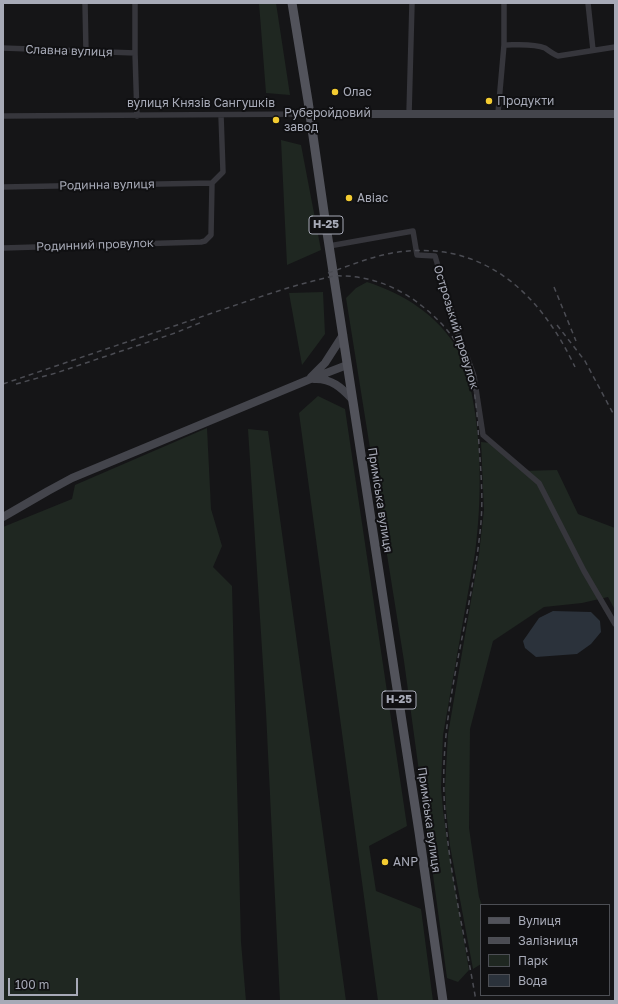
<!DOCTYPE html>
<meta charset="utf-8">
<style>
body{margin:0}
#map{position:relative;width:618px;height:1004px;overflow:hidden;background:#151517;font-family:"Golos Text",sans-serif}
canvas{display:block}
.frame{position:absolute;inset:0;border:4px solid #a7aab7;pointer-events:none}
.legend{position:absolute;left:480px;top:904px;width:130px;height:92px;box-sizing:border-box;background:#101012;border:1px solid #4c4e54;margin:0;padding:5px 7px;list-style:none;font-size:12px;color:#a7aab7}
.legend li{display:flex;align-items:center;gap:8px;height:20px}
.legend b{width:20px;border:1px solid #4c4e54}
.scale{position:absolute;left:8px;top:978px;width:70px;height:18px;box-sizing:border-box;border:2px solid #a7aab7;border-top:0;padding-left:5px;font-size:12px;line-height:14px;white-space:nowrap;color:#a7aab7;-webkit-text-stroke:3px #101012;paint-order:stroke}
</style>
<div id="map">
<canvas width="618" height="1004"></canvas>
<div class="frame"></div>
<ul class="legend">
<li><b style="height:5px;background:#52535b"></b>Вулиця</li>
<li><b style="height:5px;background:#4b4c53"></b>Залізниця</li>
<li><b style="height:11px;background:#1f2721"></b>Парк</li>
<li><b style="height:11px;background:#2b323b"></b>Вода</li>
</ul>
<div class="scale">100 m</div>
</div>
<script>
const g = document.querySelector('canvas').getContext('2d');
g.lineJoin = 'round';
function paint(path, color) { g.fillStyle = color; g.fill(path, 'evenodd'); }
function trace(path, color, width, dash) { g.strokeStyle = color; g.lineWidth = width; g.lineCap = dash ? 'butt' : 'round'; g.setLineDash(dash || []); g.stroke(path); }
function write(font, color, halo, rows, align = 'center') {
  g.font = font + ' "Golos Text",sans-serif'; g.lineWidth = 4; g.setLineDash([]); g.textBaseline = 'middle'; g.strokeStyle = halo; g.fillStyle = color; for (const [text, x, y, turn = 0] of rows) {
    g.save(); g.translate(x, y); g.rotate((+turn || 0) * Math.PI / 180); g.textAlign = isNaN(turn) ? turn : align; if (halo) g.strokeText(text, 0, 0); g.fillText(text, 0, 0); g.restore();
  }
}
const green = new Path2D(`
 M259,3H276L290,95L266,93Z
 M281,140L301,145L321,250L287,265Z
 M367,282C404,294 438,315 458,350C460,354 464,358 465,363C468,370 469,379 470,386C482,438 482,501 475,553L443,735L441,788L443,810L448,848L469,970L458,982L447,978L404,661L346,298L356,288Z
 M323,292L325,334L302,365L289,293Z
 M318,396L345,409L407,826L369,846L376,891L421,909L433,1001H378L299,413Z
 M207,428L211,509L222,546L213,567L232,586L241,942L246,1001H3V527L72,499L75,485Z
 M248,429L268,431L346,1001H280L266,712Z
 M481,442L491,443L522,471L557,470L578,514L615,528V610L608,597L582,603L544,607L493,641L470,729L469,828L479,897L482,905L481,964L473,969L450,846L446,809L445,787L448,734L479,554L484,510Z`);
const water = new Path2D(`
 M553,611L591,612L600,621L601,632L591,644L577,654L536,657L525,648L523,641L539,618Z`);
const minor = new Path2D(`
 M85,3L86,52
 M135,3V53L137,116
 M588,3L593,50
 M504,45V3
 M3,48L135,53
 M498,113L504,45C516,45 533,43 545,48C549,51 553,54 558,56L615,47
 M409,114L412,3
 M3,116L310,114
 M3,187L212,183
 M329,246L413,231L417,255L435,256L460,340L466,354L474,376L483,435L539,483L584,571L615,624
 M3,248L201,242L205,241L211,235L212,183L223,172L221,115`);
const secondary = new Path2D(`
 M310,114H615
 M311,377L325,363L343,335
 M314,379C331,378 342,388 352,399
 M3,517L48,491L72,478L308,380L347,365`);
const primary = new Path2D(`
 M292,3L308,101L326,226L419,832L443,1001`);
const rail = new Path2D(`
 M328,273C349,266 370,257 392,253C481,238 539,291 575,367
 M554,287L576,341
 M557,325L585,361L615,417
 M3,384C79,358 154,333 230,307C257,298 285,288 313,281C323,279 332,275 342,276C371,276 400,288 422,306C473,346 476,386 479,446C481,471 483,497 481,522C474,603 447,683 444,764C441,844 463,923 476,1001
 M16,384L56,373L175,333L202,322`);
const markers = [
 [335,92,4,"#f4cc31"],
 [489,101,4,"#f4cc31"],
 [276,120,4,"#f4cc31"],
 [349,198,4,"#f4cc31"],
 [385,862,4,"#f4cc31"]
];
const shields = [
 [326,225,34],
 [399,700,34]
];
const shieldNames = [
 ["Н-25",326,225],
 ["Н-25",399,700]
];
const streetNames = [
 ["Славна вулиця",69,51,2],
 ["вулиця Князів Сангушків",201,103],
 ["Родинна вулиця",107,185,-1],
 ["Родинний провулок",95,245,-2],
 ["Острозький провулок",456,327,73],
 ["Приміська вулиця",380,500,81],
 ["Приміська вулиця",429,820,82]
];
const poiNames = [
 ["Олас",343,92],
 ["Продукти",497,101],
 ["Руберойдовий",284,113],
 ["завод",284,127],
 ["Авіас",357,198],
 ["ANP",393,862]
];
paint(green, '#1f2721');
paint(water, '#2b323b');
trace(minor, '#36363c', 5.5);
trace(secondary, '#44454c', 8);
trace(primary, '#52535b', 9);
trace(rail, '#4b4c53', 1.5, [5, 4]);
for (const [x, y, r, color] of markers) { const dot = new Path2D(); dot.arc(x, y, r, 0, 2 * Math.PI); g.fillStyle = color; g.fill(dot); trace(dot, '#101012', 1.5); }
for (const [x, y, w] of shields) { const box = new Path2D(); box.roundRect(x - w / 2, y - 9, w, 18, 3); g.fillStyle = '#101012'; g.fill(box); trace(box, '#a7aab7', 1); }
write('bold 11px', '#a7aab7', null, shieldNames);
write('12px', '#a7aab7', '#101012', streetNames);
write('12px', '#a7aab7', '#101012', poiNames, 'left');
</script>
